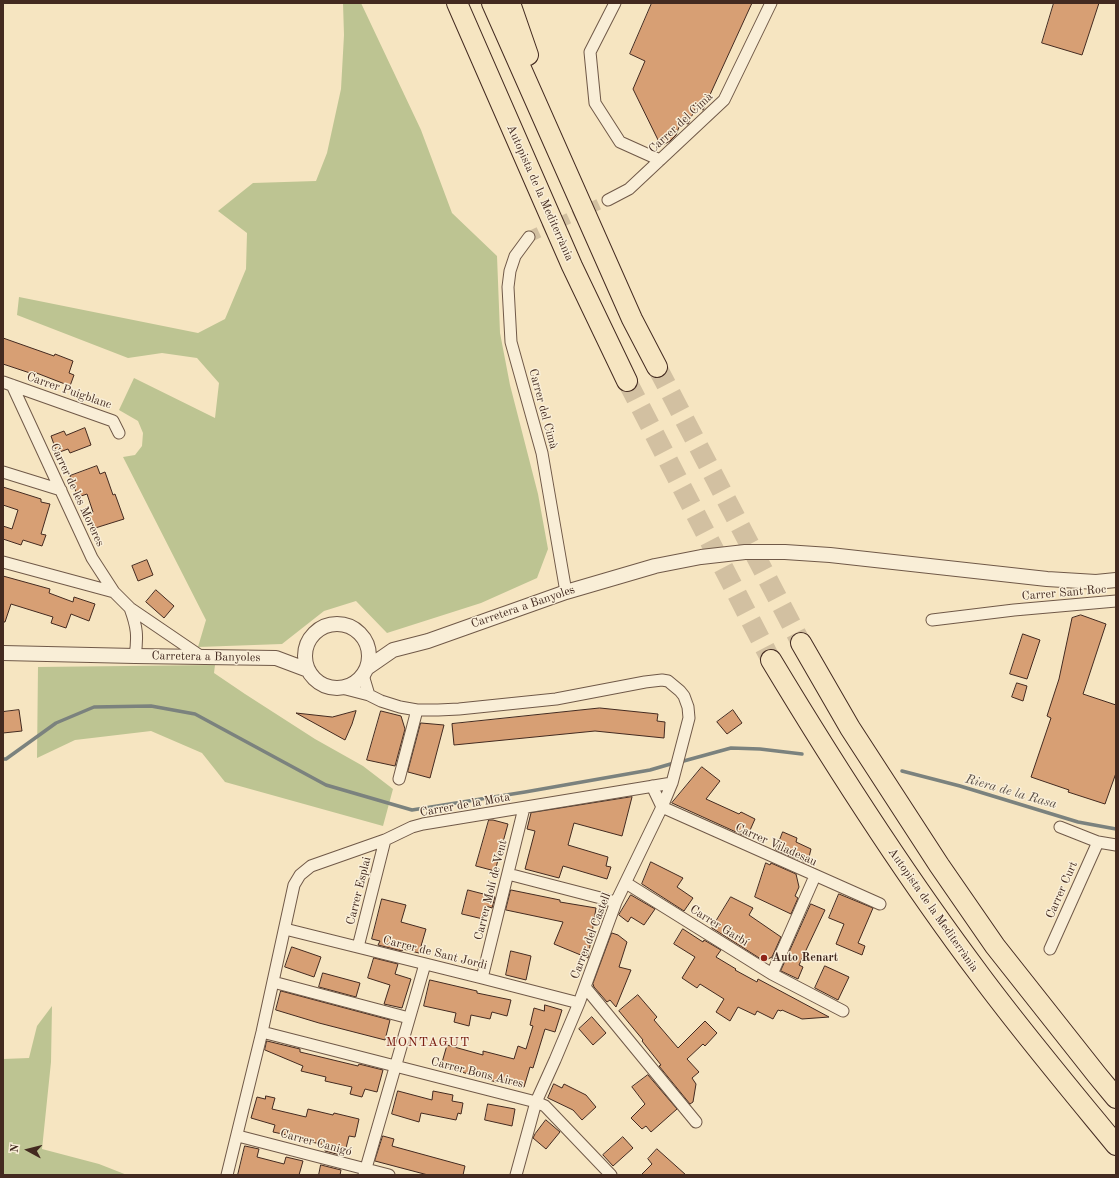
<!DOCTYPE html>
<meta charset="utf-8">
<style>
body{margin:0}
#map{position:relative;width:1119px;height:1178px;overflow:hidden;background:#f6e5c1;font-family:"Old Standard TT",serif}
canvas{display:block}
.frame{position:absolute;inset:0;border:4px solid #432a20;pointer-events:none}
.north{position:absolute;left:8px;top:1130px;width:40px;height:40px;-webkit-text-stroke:3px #f9eed7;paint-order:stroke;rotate:277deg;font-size:11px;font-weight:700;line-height:16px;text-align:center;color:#432a20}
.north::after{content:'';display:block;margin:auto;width:14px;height:18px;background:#432a20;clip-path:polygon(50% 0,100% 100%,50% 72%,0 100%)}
</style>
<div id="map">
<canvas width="1119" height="1178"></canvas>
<div class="frame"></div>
<div class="north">N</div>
</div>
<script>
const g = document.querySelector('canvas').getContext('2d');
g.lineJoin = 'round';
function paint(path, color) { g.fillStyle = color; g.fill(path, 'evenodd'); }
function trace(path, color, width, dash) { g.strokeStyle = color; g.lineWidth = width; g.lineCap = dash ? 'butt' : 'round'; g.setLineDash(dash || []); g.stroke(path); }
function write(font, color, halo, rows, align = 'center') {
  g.font = font + ' "Old Standard TT",serif'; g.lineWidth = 3; g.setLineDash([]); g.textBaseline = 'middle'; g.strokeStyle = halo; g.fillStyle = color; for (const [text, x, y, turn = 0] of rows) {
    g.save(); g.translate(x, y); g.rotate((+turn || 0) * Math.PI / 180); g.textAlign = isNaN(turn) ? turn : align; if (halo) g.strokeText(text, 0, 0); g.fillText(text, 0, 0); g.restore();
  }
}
const green = new Path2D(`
 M343,3H361L421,130L452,213L497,256L500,333L510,385L538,494L548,549L537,578L481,603L387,633L356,601L324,611L282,644L198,647L206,620L123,457L135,455L142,446L143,433L138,421L119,410L134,378L215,418L219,383L197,358L162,353L128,358L17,315L19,297L198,333L225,319L246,269L247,233L218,211L253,183L316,181L327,153L341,89L344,35Z
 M215,665L214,673L245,694L315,739L363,766L393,789L383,826L225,782L202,753L151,731L75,740L37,758L38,667Z
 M52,1006L51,1062L42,1149L99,1164L127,1175H3V1059L29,1058L37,1026Z`);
const stream = new Path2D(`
 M3,759H6L56,723L94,707L151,706L195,714L326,785L412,810L525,792L650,770L674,763
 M680,762L731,748L760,749L802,754
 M902,771L960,786L1078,822L1116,829`);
const building = new Path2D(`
 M652,3H752L703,110L696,107L688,124L681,122L676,135L670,141L661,146L633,89L645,61L630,54Z
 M1054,3H1099L1082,55L1042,43Z
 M3,338L54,356L55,354L73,361L69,373L74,375L70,386L34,372L33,374L3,364Z
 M85,428L91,445L70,453L68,449L57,453L51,436L64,431L66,435Z
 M97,466L100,474L105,472L113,495L115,494L124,519L92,529L87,514L93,512L87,494L78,497L70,476Z
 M3,487L41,499V502L50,504L41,534L46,535L42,546L23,540L21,545L3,539V526L12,529L18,510L3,505Z
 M147,560L153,575L138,581L132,566Z
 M3,576L50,589L49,593L73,602L74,597L95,604L89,621L71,614L66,628L51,623L53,617L11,604L5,622H3Z
 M156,590L174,606L164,618L146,602Z
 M1081,615L1106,624L1083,694L1116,705V773L1105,804L1068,792L1069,790L1031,777L1051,718L1047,716L1059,679L1072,618Z
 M1023,634L1040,640L1027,679L1010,674Z
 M1017,683L1027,686L1023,701L1012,697Z
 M600,708L658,714L657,721L665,722L664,738L595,731L454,745L452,724Z
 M19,710L22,731L3,733V712Z
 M733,710L742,723L727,734L717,722Z
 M356,711L352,724L345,740L296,713L332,717Z
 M381,711L401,716L405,729L395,766L367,760Z
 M421,723L444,725L430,778L408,772Z
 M702,767L720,781L706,799L739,814L741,812L755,819L747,837L672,803Z
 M632,797L622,836L574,823L568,845L608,857L606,866L611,867L607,879L563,866L559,878L525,869L535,831L527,829L531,813Z
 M489,820H493L508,824L495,871L476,866Z
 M783,832L797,838L796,842L811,849L808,861L804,862L776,850Z
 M651,862L683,878L677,887L693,898L684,911L642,884Z
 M766,863L770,865L771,863L796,874L799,887L795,896L798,898L791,914L755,897Z
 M468,890L495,897L492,908L486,906L483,919L462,914Z
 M511,890L560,900V902L596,908L588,958L554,944L563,922L506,910Z
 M839,894L873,908L858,943L865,946L862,955L836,944L844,924L829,918Z
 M631,895L655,909L644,925L631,917L628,922L619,915Z
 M731,897L753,908L749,915L781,937L772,957L764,961L712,928Z
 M382,899L406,905L401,922L426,929L419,953L403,949L402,951L378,945L380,941L372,939Z
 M811,904L825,910L799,965L803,967L798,979L781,971Z
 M683,929L703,942L704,940L721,950L716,957L736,969L735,970L757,982L758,979L829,1017L802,1019L782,1010L781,1011L778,1010L773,1019L757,1011L755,1015L738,1007L730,1021L716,1012L724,999L700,984L697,988L682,978L695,957L674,944Z
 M612,933L618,935L627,942L619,967L631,970L616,1007L610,1000L607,1002L594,987L593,984Z
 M292,947L321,957L314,977L285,967Z
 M511,951L531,956L526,980L506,975Z
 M374,958L398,964L395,974L411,979L402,1008L384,1004L390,985L368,978Z
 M825,966L849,977L838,1000L815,988Z
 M323,973L360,983L356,997L319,987Z
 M430,980L477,991V993L511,1000L507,1016L492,1012L490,1019L471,1015L469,1026L454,1022L456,1013L424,1006Z
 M281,991L390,1020L385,1040L319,1023L276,1010Z
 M638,995L657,1017L654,1020L678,1048L705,1021L717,1033L705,1046L703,1044L687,1059L699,1072L692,1078L696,1084L693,1102L690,1104L659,1066L661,1065L642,1041L643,1040L619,1011Z
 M545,1005L562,1010L555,1032L545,1029L533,1068L530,1067L524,1087L497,1079L496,1082L441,1066L447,1045L483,1055V1051L514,1059L518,1046L526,1049L533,1026L530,1025L534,1008L544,1011Z
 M592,1017L606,1033L593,1045L579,1029Z
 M267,1041L300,1049V1052L358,1066L359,1064L383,1070L377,1092L365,1089L362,1097L350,1094L352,1087L325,1081L326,1077L301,1071L303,1066L265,1050Z
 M648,1075L677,1109L651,1132L646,1126L642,1129L631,1118L645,1104L632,1087Z
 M554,1084L562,1088L564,1084L586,1095L596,1107L582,1120L573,1110L548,1098Z
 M398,1091L432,1100L433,1091L453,1095L452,1101L463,1103L461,1114L458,1113L456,1120L421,1113L419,1122L392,1114Z
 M266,1096L275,1098L272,1109L306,1117L308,1109L333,1115L334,1113L359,1119L355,1137L349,1136L344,1156L325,1151L326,1145L301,1140V1138L273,1132L275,1125L251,1118L257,1097L265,1099Z
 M488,1104L515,1109L512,1126L485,1120Z
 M546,1120L560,1132L546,1149L533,1138L535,1134Z
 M383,1136L394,1139L392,1146L465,1166L463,1175H428L375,1161Z
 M623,1137L633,1148L613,1166L603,1155Z
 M245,1146L259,1149L257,1157L284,1164L286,1157L303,1161L299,1175H238Z
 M657,1149L686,1175H641L652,1164L648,1159Z
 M321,1165L341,1170L340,1175H319Z`);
const minorTunnel = new Path2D(`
 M529,237L608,200`);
const motorwayTunnel = new Path2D(`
 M657,367L801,643
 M627,381L771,660`);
const minor = new Path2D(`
 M615,3L590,52L595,103L620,142L660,160
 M608,200L629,189L724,100L771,3
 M529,237L515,256L510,271L508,287L511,342L542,453L566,592
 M3,382L113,421L119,433
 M12,385L92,558L114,592L130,608L202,657
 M3,472L61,490
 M3,562L114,592
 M130,608C137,627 138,636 135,656
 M932,620L1014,610L1116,601
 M363,675L369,695
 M342,688L369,695L381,701L400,707L417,710H438L459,709L556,699L645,682L662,680L668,681L680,691L684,696L688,707L689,718L672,783L662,807L616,902L579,1003L555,1060L536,1102L516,1175
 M399,779L417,710
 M652,786L662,807L880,904
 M1060,827L1098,842L1116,845
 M508,874L616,902
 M626,883L772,974L843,1011
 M285,929L482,978L579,1003
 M358,947L385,840
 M1050,949L1098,842
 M772,974L815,876
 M482,978L524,808
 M273,982L409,1018
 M585,987L696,1122
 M262,1032L536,1102L545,1106L611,1175
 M238,1136L389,1175
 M227,1175L262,1032L294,885L300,875L311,866L385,840L412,827L423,824L672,783
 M364,1175L425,964`);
const tertiary = new Path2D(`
 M305 656a32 32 0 1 1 64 0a32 32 0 1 1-64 0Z
 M3,653L135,656L276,658L308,670
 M367,668L393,650L428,641L566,592L655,566L701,557L745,552H785L830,555L1047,579L1096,582L1116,580`);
const motorway = new Path2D(`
 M457,3L572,266L627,381
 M492,3L632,319L657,367
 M510,3L528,55
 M801,643L850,728L939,865L995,946L1097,1075L1116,1098
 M771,660C836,768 904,874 980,975C1023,1033 1070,1089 1116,1145`);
const markers = [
 [764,958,4,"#8f2418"]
];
const streetNames = [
 ["Carrer del Cimà",681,123,-43],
 ["Autopista de la Mediterrània",540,193,66],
 ["Carrer Puigblanc",69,391,19],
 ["Carrer del Cimà",543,409,75],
 ["Carrer de les Moreres",77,495,65],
 ["Carrer Sant Roc",1064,593,-5],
 ["Carretera a Banyoles",523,607,-19],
 ["Carretera a Banyoles",206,657,1],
 ["Carrer de la Mota",465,805,-10],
 ["Carrer Viladesau",776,845,24],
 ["Carrer Molí de Vent",491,890,-76],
 ["Carrer Curt",1062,890,-66],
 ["Carrer Esplai",359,891,-76],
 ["Autopista de la Mediterrània",933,910,55],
 ["Carrer Garbí",719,926,32],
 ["Carrer del Castell",591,936,-69],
 ["Carrer de Sant Jordi",435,953,14],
 ["Carrer Bons Aires",477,1073,14],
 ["Carrer Canigó",316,1143,15]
];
const poiNames = [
 ["Auto Renart",772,958]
];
const waterNames = [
 ["Riera de la Rasa",1011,792,16]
];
const neighbourhoodNames = [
 ["MONTAGUT",428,1043]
];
paint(green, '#bdc492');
trace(stream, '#7b827e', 3.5);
paint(building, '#d79f74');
trace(building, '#432a20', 1);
trace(minorTunnel, '#d2c0a1', 11, [11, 5.5]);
trace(motorwayTunnel, '#d2c0a1', 20, [20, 10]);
trace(minor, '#705948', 13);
trace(tertiary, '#705948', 16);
trace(motorway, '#432a20', 22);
trace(minor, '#f9eed7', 11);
trace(tertiary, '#f9eed7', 14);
trace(motorway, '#f6e5c1', 20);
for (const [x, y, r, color] of markers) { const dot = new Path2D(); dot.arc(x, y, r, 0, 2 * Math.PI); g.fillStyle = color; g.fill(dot); trace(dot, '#f9eed7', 1.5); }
write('12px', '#432a20', '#f9eed7', streetNames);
write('bold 12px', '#432a20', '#f9eed7', poiNames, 'left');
write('italic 13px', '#5a4f47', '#f9eed7', waterNames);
g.letterSpacing = '1px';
write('13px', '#7a1f14', '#f9eed7', neighbourhoodNames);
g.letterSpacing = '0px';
</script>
